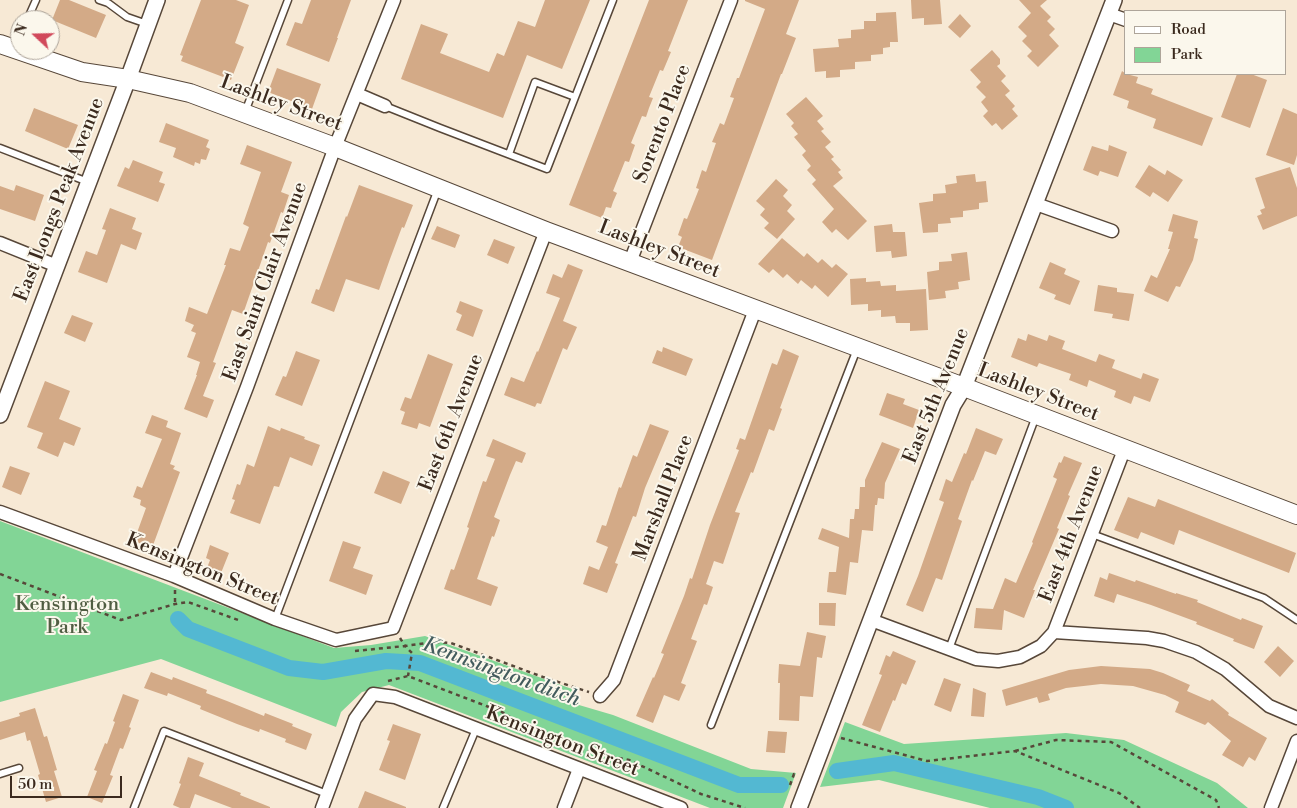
<!DOCTYPE html>
<style>
body{margin:0}
#map{position:relative;width:1297px;height:808px;overflow:hidden;background:#f7e9d5;font-family:"Libre Bodoni",serif}
canvas{display:block}
.legend{position:absolute;left:1124px;top:10px;width:162px;height:65px;box-sizing:border-box;background:#fbf7ec;border:1px solid #aea59a;margin:0;padding:6px 9px;list-style:none;font-size:15px;color:#3b2a1e}
.legend li{display:flex;align-items:center;gap:10px;height:25px}
.legend b{width:25px;border:1px solid #aea59a}
.north{position:absolute;left:10px;top:10px;width:50px;height:50px;box-sizing:border-box;background:#fbf7ec;border:1px solid #aea59a;border-radius:50%;rotate:291deg;font-size:14px;font-weight:700;line-height:20px;text-align:center;color:#3b2a1e}
.north::after{content:'';display:block;margin:auto;width:18px;height:22px;background:#d1495b;clip-path:polygon(50% 0,100% 100%,50% 72%,0 100%)}
.scale{position:absolute;left:10px;top:776px;width:112px;height:22px;box-sizing:border-box;border:2px solid #3b2a1e;border-top:0;padding-left:6px;font-size:15px;line-height:18px;white-space:nowrap;color:#3b2a1e;-webkit-text-stroke:4px #fbf7ec;paint-order:stroke}
</style>
<div id="map">
<canvas width="1297" height="808"></canvas>
<ul class="legend">
<li><b style="height:6px;background:#fff"></b>Road</li>
<li><b style="height:14px;background:#82d596"></b>Park</li>
</ul>
<div class="north">N</div>
<div class="scale">50 m</div>
</div>
<script>
const g = document.querySelector('canvas').getContext('2d');
g.lineJoin = 'round';
function paint(path, color) { g.fillStyle = color; g.fill(path, 'evenodd'); }
function trace(path, color, width, dash) { g.strokeStyle = color; g.lineWidth = width; g.lineCap = dash ? 'butt' : 'round'; g.setLineDash(dash || []); g.stroke(path); }
function write(font, color, halo, rows, align = 'center') {
  g.font = font + ' "Libre Bodoni",serif'; g.lineWidth = 4; g.setLineDash([]); g.textBaseline = 'middle'; g.strokeStyle = halo; g.fillStyle = color; for (const [text, x, y, turn = 0] of rows) {
    g.save(); g.translate(x, y); g.rotate((+turn || 0) * Math.PI / 180); g.textAlign = isNaN(turn) ? turn : align; if (halo) g.strokeText(text, 0, 0); g.fillText(text, 0, 0); g.restore();
  }
}
const green = new Path2D(`
 M0,521L334,648L371,645L425,636L572,689L579,705L613,715L751,769L796,773L783,808H710L389,685L362,692L341,712L336,727L161,659L0,702Z
 M845,722L904,744L1066,733L1124,740L1217,783L1248,808H990L879,780L820,787Z`);
const canal = new Path2D(`
 M178,619L188,629L289,668L323,672L386,661L420,663L739,785H781
 M837,771L894,763L1038,797L1066,808`);
const building = new Path2D(`
 M60,0H69L106,15L96,38L52,20Z
 M201,0H236L249,5L235,43L244,47L231,80L181,61L183,56L180,55Z
 M311,0H351L337,38H338L329,62L286,45L295,22L302,24Z
 M545,0H590L562,69L527,55L503,118L401,79L421,24L448,34L440,53L489,72L497,53L504,56L518,21L535,27Z
 M649,0H688L668,51L671,52L663,71L660,70L649,97L653,98L649,108L646,117L642,116L631,143L635,145L629,162L625,161L613,191L617,193L613,202L611,208L606,207L602,218L569,205Z
 M745,0H799L786,34L796,38L782,74H781L712,260L678,247L682,237L678,235L684,218L687,219L699,189L696,188L702,170L706,172L716,143L712,142L720,123L724,125L734,98L730,97L737,78H739L765,9L745,1Z
 M911,0H940L942,24L924,25V18L912,19Z
 M1019,0H1047L1040,6L1051,17L1047,21L1055,29L1049,35L1059,46L1038,67L1027,56L1032,51L1022,41L1027,36L1018,27L1031,13Z
 M896,12L898,42H890V47L883,48V54L871,55V61L855,62V69L840,70V77L826,78V71L815,72L813,49L839,47L838,39L851,38V30L864,29V21H876V13Z
 M960,14L971,26L960,38L948,27Z
 M992,50L1000,59V64L997,66L1006,76L1001,81L1010,91L1005,95L1015,106L1012,109L1018,116L1002,130L996,123L992,126L983,116L988,111L981,102L986,97L976,87L981,82L970,70Z
 M277,68L321,84L312,109L268,92Z
 M1122,71L1126,74L1138,77L1136,83L1153,89L1151,94L1213,118L1202,146L1153,128L1156,119L1127,108L1129,101L1113,95Z
 M1237,74H1251L1267,80L1250,128L1221,117Z
 M806,97L823,116L817,121L824,129L821,131L831,142L825,147L834,157L831,159L841,170L838,172L843,178L833,186L867,221L848,240L836,229L832,233L822,222L834,209L812,184L816,180L807,170L811,166L802,155L806,151L794,137L798,134L791,126L794,123L786,114Z
 M34,108L78,125L68,149L25,131Z
 M1283,108L1297,114V155L1294,165L1266,155Z
 M166,123L209,140L206,147L210,149L206,160L201,159L200,164L195,162L194,166L173,157L176,148L159,142Z
 M247,145L292,162L281,192L289,195L283,213L281,212L270,243L268,242L243,314L232,310L213,362L216,363L203,396L214,400L207,418L184,409L197,375H196L200,362L187,357L196,333L191,331L194,325L185,321L189,307L207,314L226,265H224L230,248L240,251L249,227L243,224L261,172L240,164Z
 M1109,145L1127,152L1118,177L1100,171L1098,176L1083,170L1092,146L1108,151Z
 M133,160L163,172L159,182L165,184L158,202L117,186L125,167L129,169Z
 M1149,165L1165,175L1167,170L1183,180L1168,202L1153,192L1150,197L1135,187Z
 M1290,167L1297,188V216L1263,230L1257,216L1262,214L1260,210L1265,208L1255,178Z
 M975,174L976,182L986,181L988,202L979,203V209L963,211V217L950,218L951,223L938,224V232L923,233L919,203L933,201V194L946,193L945,185L957,183L956,176Z
 M776,179L788,190L783,196L792,205L787,211L795,219L777,239L764,228L769,223L760,215L765,209L756,201Z
 M16,185L44,195L35,221L0,209V186L14,191Z
 M359,185L413,205L404,228L402,227L390,259L379,290L346,279L334,312L311,303L316,289L319,290L346,216L347,217Z
 M110,208L136,218L132,229L142,233L136,250L121,244L107,283L78,272L86,251L97,255L106,230L102,229Z
 M1173,214L1198,221L1194,238L1198,239L1193,260L1180,287L1176,286L1168,302L1144,291L1151,275L1157,278L1170,249H1168L1173,232L1168,231Z
 M892,224L893,232H905L907,256L892,258L891,251L876,252L874,226Z
 M437,226L460,235L455,248L431,239Z
 M782,238L804,257L807,253L818,263L822,259L832,268L836,264L848,274L828,297L815,285L812,289L801,280L798,284L787,274L783,278L773,269L769,273L758,264Z
 M494,239L515,247L508,264L487,255Z
 M967,252L970,280L958,282L959,289L945,291L946,298L929,300L927,272L939,270V262L952,261L951,254Z
 M1050,262L1066,269L1064,274L1080,281L1070,305L1054,299L1056,295L1039,288Z
 M568,264L583,270L563,321L577,327L567,350L563,348L541,404L537,403L535,407L504,395L511,377L524,382L537,351L538,352L560,298L546,293L553,274L562,278Z
 M866,278V282L880,281L881,286L896,285V291L926,289L928,330L910,331V323H896L895,316L881,317V310L868,311V304L851,305L850,279Z
 M1098,285L1117,288V292L1134,294L1129,321L1112,318L1113,314L1094,311Z
 M460,301L483,310L473,337L456,330L462,315L456,312Z
 M72,315L93,323L85,342L64,333Z
 M1028,334L1047,341L1049,335L1065,341L1062,349L1096,362L1099,354L1115,360L1112,368L1141,379L1143,373L1159,379L1150,402L1134,396L1131,404L1114,397L1116,391L1089,380L1087,387L1069,380L1071,374L1039,363L1037,367L1011,357L1018,338L1026,341Z
 M663,347L693,359L686,376L652,363L657,350L662,352Z
 M783,349L799,356L780,408L782,409L774,431L769,429L753,473L751,472L735,512L740,513L723,564L714,561L706,584L713,587L707,605L704,604L691,639L697,641L681,683L686,685L679,701L664,695L653,723L636,716L653,677L654,678L664,654L661,653L684,596L690,578L692,579L710,525L739,450L736,449L740,438L745,440L772,363L777,365Z
 M296,351L320,360L302,406L275,395L283,376L286,377Z
 M428,354L453,364L430,427L419,423L417,429L401,424L405,412L400,410L405,397L411,399Z
 M45,381L70,391L59,419L81,428L74,446L64,442L58,457L37,448L43,433L27,427Z
 M887,393L905,399L903,404L919,410L913,428L879,415Z
 M152,415L168,421L166,427L181,433L170,464L175,466L173,469L180,472L152,548L134,541L146,508L140,505L141,500L133,497L137,486L142,488L162,439L145,433Z
 M650,424L669,431L645,488L636,517L633,516L615,563L618,564L607,593L583,584L589,566L599,570L608,547L596,542L602,525L606,526L619,487L621,488L633,455L637,457Z
 M268,426L280,431L281,428L305,437L304,439L320,445L312,466L290,457L279,487L274,486L260,524L230,513L235,500L232,499L237,484L240,485L247,464L254,467Z
 M976,428L1003,439L996,455L985,451L973,481L972,480L958,519L962,521L942,580L936,578L923,612L906,605L918,576L944,502L939,500L946,479L952,482L964,453L966,454Z
 M493,439L526,453L522,463L516,461L510,475L494,517L500,520L494,537L492,536L477,579L498,587L491,606L444,589L451,569L454,570L469,528L467,527L483,481L486,482L495,459L486,456Z
 M882,442L900,449L885,483L884,499L878,498L877,505H875L873,531L862,530L858,563L850,562L846,595L827,592L829,572H836L839,547L818,539L822,528L849,538L850,519H854L855,509H859L860,487H865V480Z
 M1064,456L1082,463L1068,495L1070,496L1057,528L1059,529L1033,590H1035L1024,618L1004,610L1002,630L974,628L976,608L993,609L1005,578L1016,583L1033,543L1032,542L1057,479L1053,477L1059,462L1061,463Z
 M10,466L30,473L21,495L2,487Z
 M383,471L410,482L401,504L374,493Z
 M1128,497L1155,507L1158,499L1296,553L1289,573L1179,530L1174,545L1141,532L1138,539L1114,530Z
 M343,541L361,547L353,568L373,575L366,595L329,581Z
 M210,545L229,553L221,573L207,568L210,560L206,558Z
 M1109,573L1135,582L1136,580L1176,594V593L1198,600L1197,602L1241,620L1242,618L1263,626L1254,649L1233,641L1234,639L1196,624L1197,622L1151,605L1117,594L1114,603L1094,596L1100,577L1107,580Z
 M819,603H836L835,626L819,625Z
 M807,632L826,636L822,658L817,657L813,697L800,696L799,721L779,720L780,683H778L779,664L800,666Z
 M1278,646L1294,661L1280,677L1264,662Z
 M893,651L916,661L906,685L902,683L895,701L893,700L880,732L862,725L882,675L879,674L886,655L890,657Z
 M1101,666L1150,669L1163,673L1190,685L1187,691L1210,701L1212,699L1229,713L1228,715L1267,738L1255,761L1249,757L1243,767L1222,755L1231,741L1208,722L1205,725L1175,712L1179,702L1165,695L1133,686L1101,684L1066,688L1048,694L1050,700L1039,703L1037,697L1006,706L1002,690L1069,670Z
 M151,672L172,680L173,677L207,690L206,693L227,701L264,716L265,713L293,724L292,726L312,734L306,750L285,742L286,739L260,729L259,732L237,724L200,709L201,706L168,693L167,696L144,688Z
 M944,678L961,684L951,712L934,705Z
 M973,688L986,693L984,717L971,716Z
 M123,694L139,700L129,727L131,728L123,749L120,748L110,775L113,776L102,803L87,797L97,771L94,770L105,743L107,744L115,722L113,721Z
 M35,708L44,737L47,736L57,770L54,771L62,797L46,802L38,775L40,774L30,740L27,741L25,732L0,740V722L20,716L19,713Z
 M393,724L421,734L405,780L379,770L390,741L387,740Z
 M768,731L787,732L785,753L766,752Z
 M188,757L204,763L199,776L241,793L240,795L270,807V808H232L195,794L190,808H180L173,805L181,784L179,783Z
 M365,791L406,807V808H358Z`);
const path = new Path2D(`
 M0,574L121,620L175,604L188,602L241,621
 M175,590V604
 M400,638L405,646L434,642L451,643L543,677L589,692
 M355,651L405,646L412,653L408,676
 M388,681L408,676L502,712L530,730L576,749L629,760L701,794L745,808
 M841,738L927,761L1015,751L1119,793L1140,808
 M1015,751L1056,740L1111,742L1216,800L1219,808
 M790,785L794,774L796,775`);
const service = new Path2D(`
 M99,0L108,3L127,17L147,24
 M28,18L36,0
 M385,106L440,128L547,169L613,0
 M245,112L288,0
 M0,148L88,182
 M509,154L535,82L575,97
 M1092,534L1264,598L1297,620
 M275,619L438,189
 M949,649L1036,416
 M711,725L857,349
 M0,774L19,768
 M134,808L164,731L327,794
 M443,808L476,729`);
const minor = new Path2D(`
 M1109,14L1126,20
 M357,94L385,106
 M1036,204L1112,231
 M0,243L57,266
 M630,262L731,0
 M0,512L174,576L275,619L336,640L393,628L546,231
 M174,576L247,387L335,147L394,0
 M871,620L976,659L998,661L1020,657L1041,646L1054,632L1147,638L1164,641L1196,652L1225,669L1269,706L1297,718
 M1054,632L1124,450
 M600,696L614,680L755,310
 M322,808L355,719L373,694L395,697L681,808
 M564,808L579,769
 M1271,808L1297,741`);
const tertiary = new Path2D(`
 M0,415L128,79L157,0
 M799,808L953,405L964,387L971,369L1114,0`);
const secondary = new Path2D(`
 M0,44L82,72L128,79L190,93L335,147L546,231L964,387L1297,515`);
const streetNames = [
 ["Lashley Street",281,104,20],
 ["Sorento Place",663,124,-69],
 ["East Longs Peak Avenue",60,200,-69],
 ["Lashley Street",659,250,21],
 ["East Saint Clair Avenue",266,282,-70],
 ["Lashley Street",1038,393,21],
 ["East 5th Avenue",937,396,-68],
 ["East 6th Avenue",452,423,-69],
 ["Marshall Place",664,498,-69],
 ["East 4th Avenue",1072,534,-69],
 ["Kensington Street",202,570,22],
 ["Kensington Street",562,742,21]
];
const parkNames = [
 ["Kensington",67,605],
 ["Park",67,628]
];
const waterNames = [
 ["Kennsington ditch",501,673,20]
];
paint(green, '#82d596');
trace(canal, '#53b8d2', 16);
paint(building, '#d3aa87');
trace(service, '#574739', 9);
trace(minor, '#574739', 15);
trace(tertiary, '#574739', 18);
trace(secondary, '#574739', 20);
trace(path, '#574739', 2.5, [4, 4]);
trace(service, '#fff', 6);
trace(minor, '#fff', 12);
trace(tertiary, '#fff', 15);
trace(secondary, '#fff', 18);
write('20px', '#3b2a1e', '#fbf7ec', streetNames);
write('20px', '#505d42', '#fbf7ec', parkNames);
write('italic 21px', '#435c5d', '#fbf7ec', waterNames);
</script>
